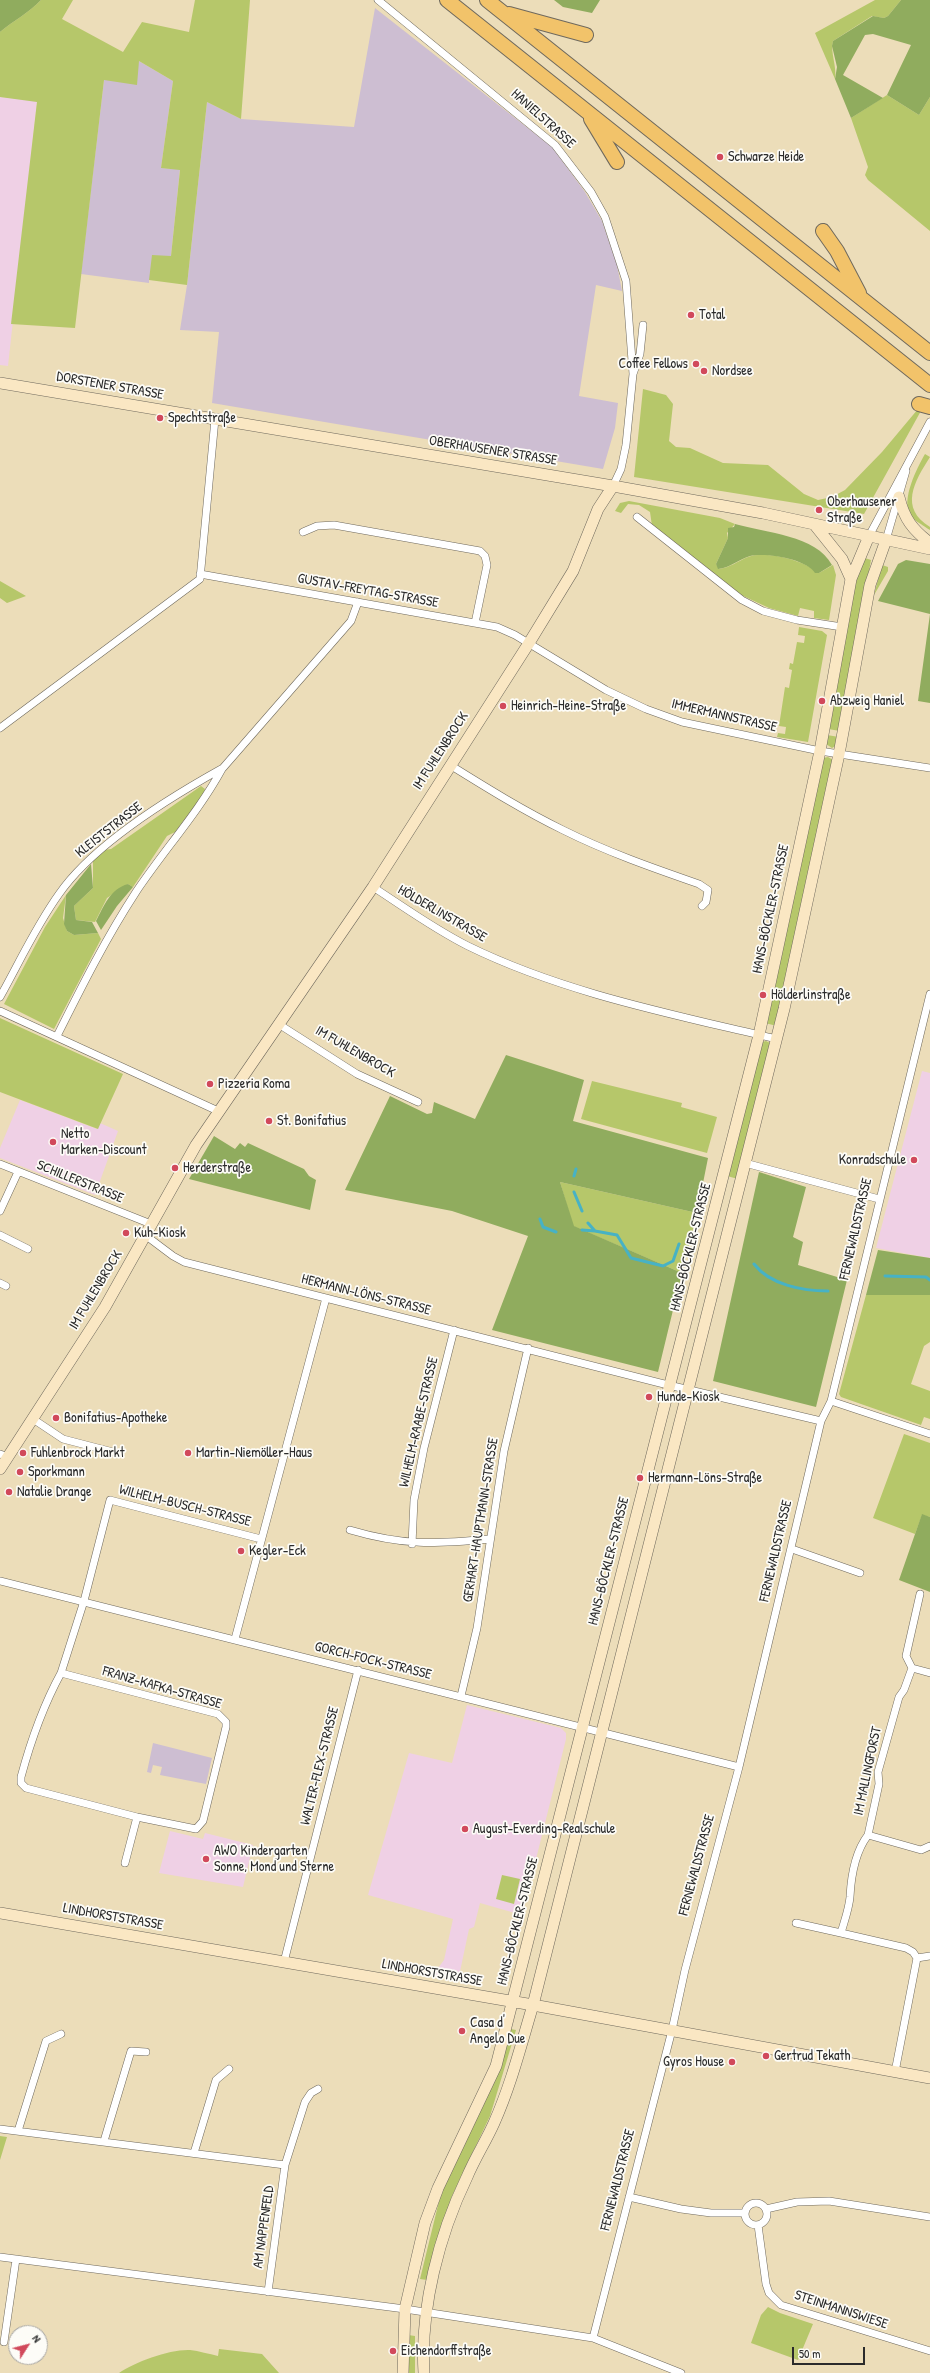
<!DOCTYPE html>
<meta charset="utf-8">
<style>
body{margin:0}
#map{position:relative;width:930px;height:2373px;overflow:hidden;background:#ecddb9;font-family:"Patrick Hand",sans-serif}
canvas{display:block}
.north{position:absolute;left:8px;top:2325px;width:40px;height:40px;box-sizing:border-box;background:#fdfcf7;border:1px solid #a9a8a5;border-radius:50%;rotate:54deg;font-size:11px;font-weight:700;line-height:16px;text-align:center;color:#2b2b2b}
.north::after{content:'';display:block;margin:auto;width:14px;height:18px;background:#d1495b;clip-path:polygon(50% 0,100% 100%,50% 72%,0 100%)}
.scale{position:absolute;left:792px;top:2347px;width:73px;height:18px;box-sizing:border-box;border:2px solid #2b2b2b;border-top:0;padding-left:5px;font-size:12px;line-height:14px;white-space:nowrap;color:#2b2b2b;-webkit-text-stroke:3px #fdfcf7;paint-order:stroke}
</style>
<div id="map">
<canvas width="930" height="2373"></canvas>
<div class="north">N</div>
<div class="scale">50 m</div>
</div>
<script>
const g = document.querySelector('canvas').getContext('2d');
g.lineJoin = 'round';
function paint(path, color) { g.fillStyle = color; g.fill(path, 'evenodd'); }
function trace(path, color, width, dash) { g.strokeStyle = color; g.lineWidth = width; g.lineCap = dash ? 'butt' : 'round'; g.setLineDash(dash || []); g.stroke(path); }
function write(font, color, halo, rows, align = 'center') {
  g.font = font + ' "Patrick Hand",sans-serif'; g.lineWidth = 3.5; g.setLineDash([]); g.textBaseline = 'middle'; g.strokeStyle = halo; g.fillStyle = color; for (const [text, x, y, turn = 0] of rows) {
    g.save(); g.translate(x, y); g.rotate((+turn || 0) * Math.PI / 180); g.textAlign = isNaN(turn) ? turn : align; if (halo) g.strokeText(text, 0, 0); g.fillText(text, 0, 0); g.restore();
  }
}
const built = new Path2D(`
 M0,97L37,101L8,366L0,365Z
 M922,1071L930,1073V1258L876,1248Z
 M20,1100L97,1129L100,1123L118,1131L95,1195L0,1158V1148Z
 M467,1705L561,1728L566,1733V1739L522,1915L480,1903L474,1927L469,1929L458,1981L433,1975L444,1960L453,1919L368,1895L409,1753L452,1763Z
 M170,1831L203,1839L205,1833L253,1845L243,1887L159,1873Z`);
const industrial = new Path2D(`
 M375,8L552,147L585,192L602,221L617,265L622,291L596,285L579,396L618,403L615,428L603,469L212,403L219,332L180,330L187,285L207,102L241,119L354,127Z
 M139,61L173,81L161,168L180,169L171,256L149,280V283L81,274L104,80Z
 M153,1743L212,1758L206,1784L160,1775L162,1767L153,1765L151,1773L147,1772Z`);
const green = new Path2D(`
 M41,0H73L62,19L123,52L142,22L189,32L195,0H250L241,119L207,102L187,285L149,280L152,255L171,256L180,170L161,168L173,81L139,61L137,85L104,80L75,328L11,324L37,102L0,97V32C13,21 30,12 41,0Z
 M875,0H901L888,16L884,18L872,16L833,41C830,53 837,65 835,79L815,33Z
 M887,95L919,115L930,97V231L868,180L865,175L868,167L851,118Z
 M643,389L666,395L673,404L669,441L676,447L690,448L723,463L768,465L804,494L818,500L832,497L845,490L882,452L918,409H922L864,514L634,477Z
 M925,454L930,457C914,482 899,508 930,527V530C927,528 911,518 910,516C901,499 917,468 925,454Z
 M629,501L720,518L735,524L727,533L728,538L716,564L719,569C729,568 738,561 748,557C766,550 805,561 819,573L833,565L836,575L829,620L814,618V611L800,608L798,616L769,608L739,594L652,526L650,512L639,505L628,504L621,513L615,511L620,503Z
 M865,558L871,560L840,731L828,729L855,582Z
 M882,565L888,567V571L874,595Z
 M0,581L26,596L7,603L0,598Z
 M799,627L822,631L827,635L808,742L777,737L778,733L785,734L786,727L779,726L785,687L789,688L792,670L789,669L790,663L793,664L797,642L804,643L805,636L798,635Z
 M827,735L839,737L837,745L832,748L826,744Z
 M828,757L833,760L777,1026L765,1023L823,758Z
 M201,786L205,789L203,795L175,832L167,836L133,887L128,884L107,898L95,922L76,920L74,906L93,888V860L104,850L111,849Z
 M66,895L63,918L67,931L74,935L98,933L101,939L54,1029L4,1004L45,927Z
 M0,1018L123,1074L98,1129L0,1092Z
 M766,1041L770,1043L738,1179L727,1176L762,1042Z
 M592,1081L682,1103L681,1107L717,1117L707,1153L581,1119Z
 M560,1182L697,1213L682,1273L573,1226Z
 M925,1293L930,1295V1342L924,1346L911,1384L930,1391V1419L924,1417L921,1425L841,1397L839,1394L866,1295Z
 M904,1434L930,1443V1517L922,1515L915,1534L873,1518Z
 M502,1875L520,1879L514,1904L496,1899Z
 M510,2029L516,2030L490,2116L452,2196L427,2280L420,2279L441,2193Z
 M0,2136L7,2137L0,2160Z
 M768,2307L780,2313L813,2324L798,2360L751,2343L761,2315Z
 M408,2335L415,2336V2373H407Z
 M219,2349L262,2354L279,2373H119C135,2362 170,2349 190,2350C199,2351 209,2354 218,2356Z`);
const forest = new Path2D(`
 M0,0H41C30,12 13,21 0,32Z
 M554,0H600L592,13L563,7Z
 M901,0H930V97L919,115L887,95L911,45L873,34L865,35L843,75L883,98L851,118L835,79L837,67L832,46L833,41L873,16L884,18L888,16Z
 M735,524C766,533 816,535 832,565L819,573H815C807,559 766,552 750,556C739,559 730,568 718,569L716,564L728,538V528L734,527Z
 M906,560L930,564V703L918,701L930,614L878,601L898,564Z
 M91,864L93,888L74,906L76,920L92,922L98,933L74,935L67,931L64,924L66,895Z
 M128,884L133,887L117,906L101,930L96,921C104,906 110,889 128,884Z
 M506,1055L584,1080L573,1121L708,1158L697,1213L560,1182L574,1226L682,1273L658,1372L492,1330L528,1236L452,1211L345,1190L390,1096L427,1114L432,1113L434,1102L475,1119Z
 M214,1136L235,1149L240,1143L245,1147L248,1143L304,1169L309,1176L316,1180L310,1210L189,1179Z
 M759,1172L806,1187L793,1237L803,1242L798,1265L847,1280L816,1407L713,1381Z
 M878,1250L930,1258V1295H866Z
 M922,1514L930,1517V1592L899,1580Z`);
const stream = new Path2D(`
 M574,1176L576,1169
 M574,1192L582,1211
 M540,1219L543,1227L556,1232
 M588,1223L595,1231L617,1235L631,1258L663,1266L673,1261L679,1244
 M582,1230L595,1231
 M754,1264C770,1285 803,1291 828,1291
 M885,1276L926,1277L930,1280`);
const street = new Path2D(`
 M378,0L555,145L591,192L605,217L626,281L633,374
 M613,486L621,469L626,445L633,374L640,354L643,325
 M637,517L742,600L763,611L797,620L842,627
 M303,532L317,526L334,525L480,551L485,556L487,565L475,623
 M869,536L930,422
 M886,540L906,471
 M200,574L497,627L515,635L606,690L646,709L682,722L820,751L930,768
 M0,728L200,579L215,419
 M450,765C487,788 524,811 563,830C607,852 653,868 699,884L708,890L706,902L702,906
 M373,887C404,907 434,929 468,946C564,993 672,1014 776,1039
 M0,997C19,963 36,926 59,894C93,845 169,798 221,769
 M0,1011L218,1111
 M280,1025L357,1074L418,1102
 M57,1036C82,986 106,938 136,892C164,850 198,813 222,769L351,621L358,602
 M745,1163L879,1199
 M0,1164L151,1224
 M0,1211L18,1172
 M0,1235L28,1249
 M145,1235L173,1256L184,1262L660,1383L821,1421
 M0,1283L6,1286
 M831,1401L930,1434
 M33,1419L63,1439L117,1453
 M0,1454L8,1457
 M350,1530C404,1546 435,1544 490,1539
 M412,1544L414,1500L424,1448L454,1330
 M792,1549L860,1573
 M0,1581L739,1767
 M235,1639L326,1298
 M912,1668L906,1656L920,1594
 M61,1673C43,1706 31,1740 21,1777V1783L26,1788L137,1817L196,1829L203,1821L226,1727V1722L218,1714L61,1673L84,1601L110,1500L261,1539
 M461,1696L477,1628L504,1451L528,1348
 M868,1835L879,1784L878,1772L899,1697L904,1690L912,1668L930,1673
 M125,1863L137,1817
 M796,1923L841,1933
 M917,1958L930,1956
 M284,1962L358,1670
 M895,2072L917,1958L913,1952L906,1948L841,1933C844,1922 849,1909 850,1897C851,1877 855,1852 868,1835L921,1850L930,1846
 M0,2129L285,2165
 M18,2131L46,2041L61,2034
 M104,2141L131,2051L146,2052
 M194,2153L216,2080L229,2069
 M629,2197L681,2209L711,2213H745
 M745 2214a11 11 0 1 1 22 0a11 11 0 1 1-22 0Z
 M766,2209L797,2202L829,2201L930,2217
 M758,2225L766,2284L769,2293L781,2305L930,2351
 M0,2257L405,2309L593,2338L681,2373
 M268,2292L285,2165L305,2102L311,2093L318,2089
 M593,2338L672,2030L685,1970L739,1767L821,1421L831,1401L930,994
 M4,2342L16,2259`);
const secondary = new Path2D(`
 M0,383L613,486L763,513L930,549
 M899,497C904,519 913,530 930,543
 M814,524L842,559L851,579
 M0,1469L105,1307L196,1145L373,887L529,643L573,571L598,509L613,486
 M0,1913L533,2005L930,2078
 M403,2373L405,2309L425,2223L438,2188L496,2066L759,1035L820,751L851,579L869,536
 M424,2373C420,2308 439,2235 467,2177C475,2158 486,2141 494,2123C511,2085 521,2045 533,2005L784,1009L839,754L870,585L886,540`);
const highway = new Path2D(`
 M447,0L930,385
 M487,0L930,353
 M509,14L586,35
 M591,119L617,162
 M823,231L837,251L859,293
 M919,404L930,407`);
const markers = [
 [720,157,4,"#d1495b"],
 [691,315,4,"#d1495b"],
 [696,364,4,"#d1495b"],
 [704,371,4,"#d1495b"],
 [160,418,4,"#d1495b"],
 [819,510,4,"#d1495b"],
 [822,701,4,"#d1495b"],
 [503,706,4,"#d1495b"],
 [763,995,4,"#d1495b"],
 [210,1084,4,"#d1495b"],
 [269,1121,4,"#d1495b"],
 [53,1142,4,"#d1495b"],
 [914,1160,4,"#d1495b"],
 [175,1168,4,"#d1495b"],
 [126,1233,4,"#d1495b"],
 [649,1397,4,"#d1495b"],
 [56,1418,4,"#d1495b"],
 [23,1453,4,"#d1495b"],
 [188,1453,4,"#d1495b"],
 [20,1472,4,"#d1495b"],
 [640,1478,4,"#d1495b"],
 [9,1492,4,"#d1495b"],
 [241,1551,4,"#d1495b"],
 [465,1829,4,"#d1495b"],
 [206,1859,4,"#d1495b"],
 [462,2031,4,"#d1495b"],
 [766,2056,4,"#d1495b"],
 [732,2062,4,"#d1495b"],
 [393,2351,4,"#d1495b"]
];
const streetNames = [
 ["HANIELSTRASSE",543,119,42],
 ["DORSTENER STRASSE",110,386,10],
 ["OBERHAUSENER STRASSE",493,451,9],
 ["GUSTAV-FREYTAG-STRASSE",368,591,10],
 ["IMMERMANNSTRASSE",724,716,13],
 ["IM FUHLENBROCK",441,751,-57],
 ["KLEISTSTRASSE",109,830,-38],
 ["HANS-BÖCKLER-STRASSE",771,909,-78],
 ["HÖLDERLINSTRASSE",442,914,30],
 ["IM FUHLENBROCK",355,1052,30],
 ["SCHILLERSTRASSE",80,1182,22],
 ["FERNEWALDSTRASSE",856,1229,-77],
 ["HANS-BÖCKLER-STRASSE",691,1247,-76],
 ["IM FUHLENBROCK",96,1290,-59],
 ["HERMANN-LÖNS-STRASSE",366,1295,14],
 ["WILHELM-RAABE-STRASSE",419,1422,-77],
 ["WILHELM-BUSCH-STRASSE",185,1506,14],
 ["GERHART-HAUPTMANN-STRASSE",481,1520,-81],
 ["FERNEWALDSTRASSE",776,1551,-77],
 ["HANS-BÖCKLER-STRASSE",609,1561,-76],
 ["GORCH-FOCK-STRASSE",373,1661,14],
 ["FRANZ-KAFKA-STRASSE",162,1688,16],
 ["WALTER-FLEX-STRASSE",320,1766,-76],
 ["IM MALLINGFORST",868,1771,-78],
 ["FERNEWALDSTRASSE",697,1865,-75],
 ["LINDHORSTSTRASSE",113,1917,10],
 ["HANS-BÖCKLER-STRASSE",518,1921,-76],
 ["LINDHORSTSTRASSE",432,1973,10],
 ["FERNEWALDSTRASSE",618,2180,-76],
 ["AM NAPPENFELD",264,2227,-82],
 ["STEINMANNSWIESE",841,2310,18]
];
const poiNames = [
 ["Schwarze Heide",728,157],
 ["Total",699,315],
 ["Coffee Fellows",688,364,"right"],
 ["Nordsee",712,371],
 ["Spechtstraße",168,418],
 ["Oberhausener",827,502],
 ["Straße",827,518],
 ["Abzweig Haniel",830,701],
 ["Heinrich-Heine-Straße",511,706],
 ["Hölderlinstraße",771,995],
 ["Pizzeria Roma",218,1084],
 ["St. Bonifatius",277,1121],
 ["Netto",61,1134],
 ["Marken-Discount",61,1150],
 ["Konradschule",906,1160,"right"],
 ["Herderstraße",183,1168],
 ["Kuh-Kiosk",134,1233],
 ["Hunde-Kiosk",657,1397],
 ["Bonifatius-Apotheke",64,1418],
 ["Fuhlenbrock Markt",31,1453],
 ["Martin-Niemöller-Haus",196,1453],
 ["Sporkmann",28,1472],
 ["Hermann-Löns-Straße",648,1478],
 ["Natalie Drange",17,1492],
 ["Kegler-Eck",249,1551],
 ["August-Everding-Realschule",473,1829],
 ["AWO Kindergarten",214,1851],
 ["Sonne, Mond und Sterne",214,1867],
 ["Casa d'",470,2023],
 ["Angelo Due",470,2039],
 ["Gertrud Tekath",774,2056],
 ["Gyros House",724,2062,"right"],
 ["Eichendorffstraße",401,2351]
];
paint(built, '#efd0e5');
paint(industrial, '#cdbed2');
paint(green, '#b6c76a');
paint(forest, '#90ac5e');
trace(stream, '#47b2c5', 3);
trace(street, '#6f695d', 8);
trace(secondary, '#6f695d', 12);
trace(highway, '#6f695d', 16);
trace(street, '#fff', 7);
trace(secondary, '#fae7c3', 11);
trace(highway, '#f2c36a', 14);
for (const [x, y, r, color] of markers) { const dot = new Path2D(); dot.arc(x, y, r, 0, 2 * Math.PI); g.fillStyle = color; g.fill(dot); trace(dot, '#fdfcf7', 1.5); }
write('14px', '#2b2b2b', '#fdfcf7', streetNames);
write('14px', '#2b2b2b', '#fdfcf7', poiNames, 'left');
</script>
